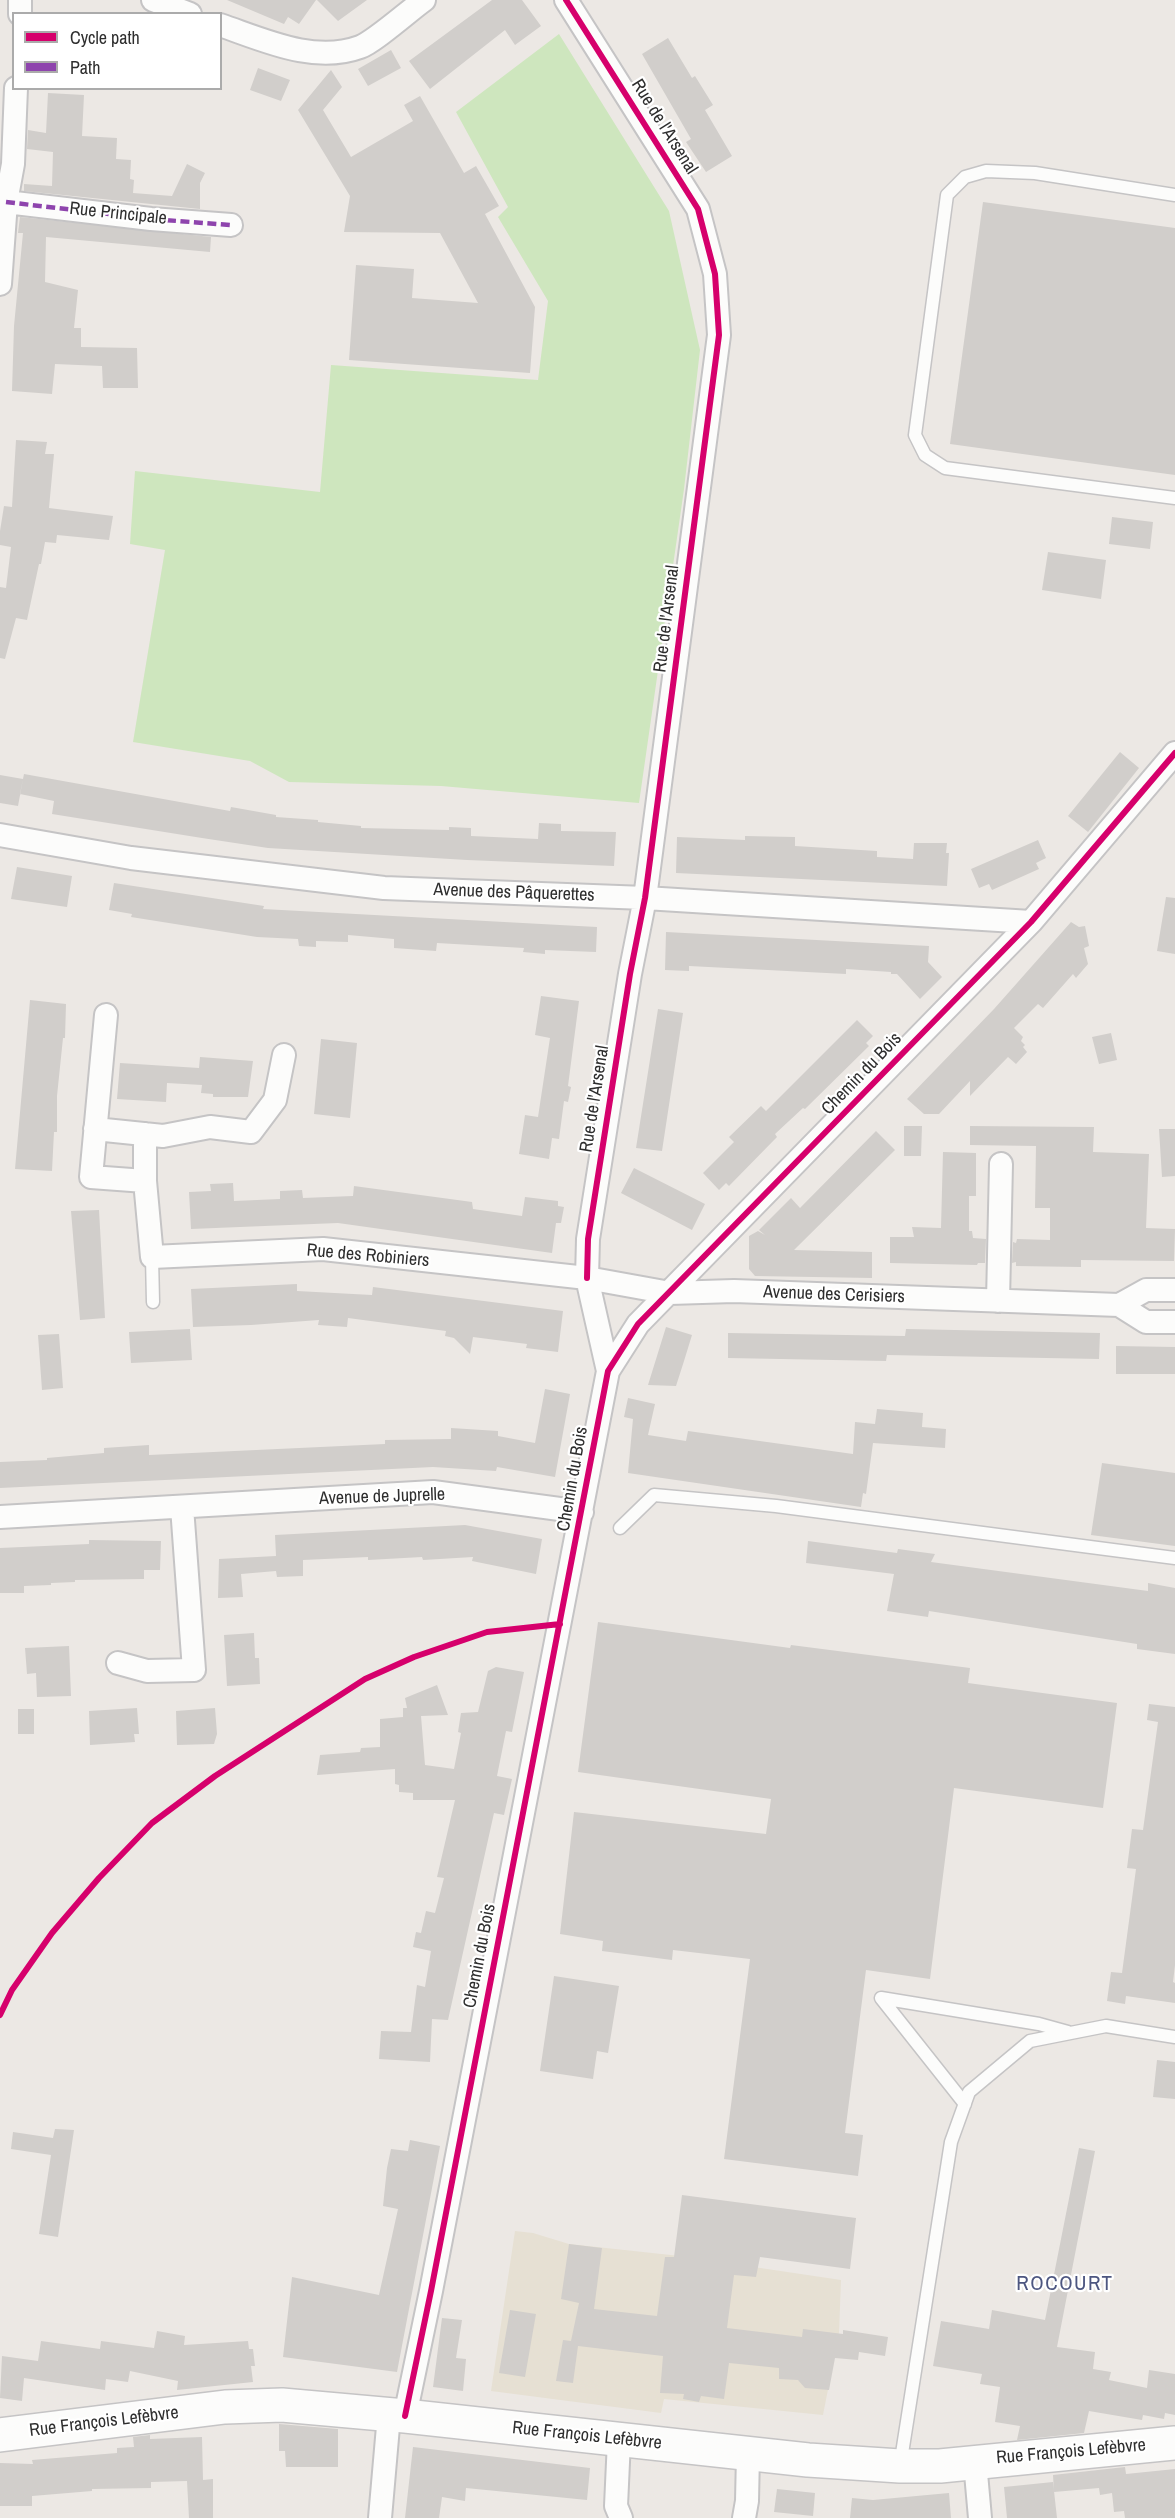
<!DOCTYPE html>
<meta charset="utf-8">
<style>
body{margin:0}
#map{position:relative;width:1175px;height:2518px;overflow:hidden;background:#ece8e4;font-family:"Archivo Narrow",sans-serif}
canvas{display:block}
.legend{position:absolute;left:12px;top:12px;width:210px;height:78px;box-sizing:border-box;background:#fff;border:2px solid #ababab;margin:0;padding:8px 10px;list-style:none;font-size:18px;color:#2e2e2e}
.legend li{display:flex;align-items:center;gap:12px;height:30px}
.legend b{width:30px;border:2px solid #ababab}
</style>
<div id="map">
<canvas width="1175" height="2518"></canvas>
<ul class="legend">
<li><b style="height:8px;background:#d6006c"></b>Cycle path</li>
<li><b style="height:8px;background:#8e44ad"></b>Path</li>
</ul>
</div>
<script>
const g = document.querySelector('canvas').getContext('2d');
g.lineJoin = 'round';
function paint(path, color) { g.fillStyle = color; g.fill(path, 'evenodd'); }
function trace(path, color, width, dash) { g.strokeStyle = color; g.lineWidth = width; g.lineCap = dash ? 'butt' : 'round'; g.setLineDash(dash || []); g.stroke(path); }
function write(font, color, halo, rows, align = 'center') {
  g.font = font + ' "Archivo Narrow",sans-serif'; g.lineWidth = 4.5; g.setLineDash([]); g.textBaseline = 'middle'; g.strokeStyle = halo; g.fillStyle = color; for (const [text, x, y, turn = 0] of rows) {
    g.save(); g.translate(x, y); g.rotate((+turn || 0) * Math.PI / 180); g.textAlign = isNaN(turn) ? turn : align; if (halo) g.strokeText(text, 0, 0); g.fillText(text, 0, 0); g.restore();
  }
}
const education = new Path2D(`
 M515,2231L533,2233L569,2244L680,2256L841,2280L839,2333L823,2415L664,2399L661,2413L491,2391Z`);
const green = new Path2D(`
 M559,34L669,211L700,350L684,489L639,803L441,786L289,782L250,761L133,742L165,550L130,544L135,471L320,492L331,365L538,380L548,301L498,217L508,207L456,112Z`);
const building = new Path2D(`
 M227,0H316L299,24L288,17L284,24Z
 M317,0H367L338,21Z
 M492,0H522L541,26L515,45L505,30L430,89L409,61Z
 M668,38L692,78L695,76L713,105L705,110L732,156L706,172L686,142L691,139L642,54Z
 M391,50L401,68L368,86L358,69Z
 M258,68L290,80L281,101L250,90Z
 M331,70L342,87L323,110L351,157L413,121L404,105L420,96L464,173L476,166L499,206L485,214L535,307L530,373L349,360L356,265L414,269L412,298L478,303L440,233L344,232L350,196L298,110Z
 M48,93L84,95L82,136L117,138L116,159L131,160L130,179L134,180L133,193L172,196L187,164L205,173L200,183V209L24,191V184L52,186L53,152L27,149L28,130L46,133Z
 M983,202L1175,228V475L950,444Z
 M20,217L211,237L210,252L46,237L45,282L78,290L74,328H81V347L137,348L138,388H103L102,366L55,364L52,394L12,391L14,326L23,233H18Z
 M16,440L47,442L45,454H54L49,508L113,516L109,540L57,535L56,543L45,542L41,564H39L27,620L16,618L5,659L0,658V587L6,588L11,547L0,545V531L4,506L12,507Z
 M1112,517L1153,522L1150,549L1109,544Z
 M1048,552L1106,560L1101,599L1042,590Z
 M1120,752L1139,768L1088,832L1068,816Z
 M24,774L230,811L231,807L276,815V817L318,820V822L361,826V828L449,830V827L471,828V836L538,839L539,823L561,824V831L616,832L614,866L467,860L268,848L202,838L52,814L54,801L20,794Z
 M0,775L23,779L18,806L0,803Z
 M745,836L795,837V846L877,851V857L913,859L914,843H947L946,853H949L947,886L676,873L677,837L745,840Z
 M1038,840L1046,858L1036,863L1039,869L992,890L989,884L979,888L971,869Z
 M17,867L72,876L67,907L11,899Z
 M114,883L264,906L263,909L597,927L596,952L545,950V954L523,952L524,948L437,943L436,951L394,948V939L348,935V942L316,941V947L299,946L298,939L257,937L131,917L132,914L109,910Z
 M1166,897L1175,898V954L1157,951Z
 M1071,922L1079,927L1085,926L1089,946L1084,948L1088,964L1076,978L1073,974L1043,1008L1038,1004L1014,1028L1023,1037L1021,1041L1025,1045L1023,1047L1027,1052L1016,1064L1008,1057L970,1096V1081L939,1114H924L907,1099L994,1009Z
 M666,932L929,946L928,962L942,977L920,999L897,974H891V972L846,969V974L689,966V971L665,970Z
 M541,996L579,1001L568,1086L571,1087L568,1102L564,1101L559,1139L552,1138L549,1159L519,1154L525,1115L538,1117L550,1038L535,1035Z
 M30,1000L66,1004L65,1038H63L57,1096V1132H54L52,1171L15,1169Z
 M658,1009L683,1013L662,1151L636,1148Z
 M857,1020L873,1036L866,1043L869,1046L805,1109L803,1108L775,1134L777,1137L729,1186L726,1183L719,1190L703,1173L734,1142L729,1137L761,1106L766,1111Z
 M1111,1033L1117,1060L1099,1064L1092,1037Z
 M321,1039L357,1043L350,1118L314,1114Z
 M200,1057L253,1061L248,1097H213V1094L201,1093L202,1085L167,1083L166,1102L117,1099L120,1063L199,1068Z
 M904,1126H922L921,1156H904Z
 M970,1126L1094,1127L1093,1152L1149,1154L1146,1228L1175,1229L1174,1261L1081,1260V1267L1016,1266V1262L1012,1263L1013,1242L1016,1243L1017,1239L1050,1240V1208H1035L1036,1146L970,1145Z
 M1159,1129H1175V1176L1162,1177Z
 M876,1131L895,1150L794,1250L872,1252V1278L755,1276L749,1269V1236L758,1231L765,1235L759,1230L791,1198L800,1208Z
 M943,1152L976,1153V1196H969V1231H972L973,1238L986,1239L985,1263H978L977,1265L890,1263V1237H914L912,1227L941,1228Z
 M634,1168L705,1204L692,1230L621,1193Z
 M233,1183L234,1201L280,1199V1191L302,1190L303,1198L353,1196L354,1186L472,1202L473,1209L522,1216L525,1197L558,1201V1206L564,1207L561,1223H556L552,1253L338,1223L191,1229L189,1192L211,1191L210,1184Z
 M99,1210L105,1318L80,1320L71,1211Z
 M297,1284V1291L372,1295L373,1287L563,1311L558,1352L526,1348L527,1344L473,1337L470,1354L454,1338L445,1336L446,1331L348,1318L347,1327L318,1325L319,1320L251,1325L193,1327L191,1289Z
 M666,1327L692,1335L684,1361L676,1386L648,1385Z
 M190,1329L192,1360L131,1363L129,1332Z
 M906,1329L1100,1333L1099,1359L887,1355L886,1361L728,1358V1333L905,1336Z
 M59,1334L63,1388L42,1390L38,1335Z
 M1116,1346L1175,1347V1374H1116Z
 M545,1389L570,1394L555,1477L497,1467L496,1471L433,1467L0,1488V1462L47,1460V1458L104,1453V1448L149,1445V1455L385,1444V1440L451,1439V1428L498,1431V1436L535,1443Z
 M628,1398L655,1404L648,1435L686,1441L688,1431L853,1454L855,1422L875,1424L877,1409L923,1413L922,1427L946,1429L945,1448L873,1443L866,1494L863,1493L861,1507L628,1473L633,1419L624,1417Z
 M1102,1463L1175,1473V1546L1091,1535Z
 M465,1525L542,1539L536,1574L472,1561L473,1557L423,1560L422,1557L368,1560V1557L303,1560V1576L277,1577L276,1571L241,1574L243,1597L218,1598L219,1559L276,1556L275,1535Z
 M89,1540L161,1541L160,1570H144V1579L75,1580V1582L51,1583V1585L24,1586V1593H0V1548L89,1544Z
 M808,1541L897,1553L898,1549L935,1554L931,1562L1148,1591V1583L1175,1588V1654L1137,1649V1644L929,1611L928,1617L887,1611L894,1574L806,1563Z
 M598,1622L790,1648L791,1645L970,1668L968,1683L1117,1703L1103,1808L954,1788L930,1979L866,1970L845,2133L863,2135L858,2176L724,2159L750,1959L673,1950L672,1960L602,1951L603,1941L560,1934L574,1812L766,1834L771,1799L578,1772Z
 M254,1633L255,1658H259L260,1684L227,1686L224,1635Z
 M69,1646L71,1696L37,1697L36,1673L27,1674L25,1648Z
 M496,1667L524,1672L512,1732L506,1731L497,1776L512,1779L504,1815L494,1813L448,2020L432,2019L430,2062L379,2059L381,2031L411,2032L417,1985L425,1987L431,1951L413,1947L416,1932L421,1933L426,1911L435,1913L444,1878L437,1877L455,1800H413V1793L399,1792V1785L395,1784V1769L317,1775L320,1755L360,1752L361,1748L380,1747V1719L403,1717V1708H407L405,1698L437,1685L448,1715L421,1716L425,1765L454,1769L461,1733L458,1732L461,1713L478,1712L488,1671Z
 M1149,1704L1175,1707V1965L1173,1982L1175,1983V2003L1126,1996L1125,2004L1107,2001L1111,1972L1122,1973L1136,1869L1127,1868L1132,1829L1143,1830L1158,1722L1147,1720Z
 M137,1708L139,1734H134L135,1742L90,1745L89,1711Z
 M215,1708L217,1734L214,1744L177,1745L176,1711Z
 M18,1709H34V1734H18Z
 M554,1976L619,1986L608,2053L597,2051L593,2079L540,2071Z
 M1157,2060L1175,2062V2099L1153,2097Z
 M55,2129L74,2130L58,2237L39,2234L51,2155L11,2149L13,2132L53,2138Z
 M410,2140L440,2146L397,2372L283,2357L292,2277L379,2295L398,2209L383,2206L387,2168L391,2149L408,2151Z
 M1079,2148L1095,2151L1057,2347L1095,2352L1093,2369L1111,2372L1109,2380L1147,2388L1149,2370L1175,2374V2415L1165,2413L1164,2419L1143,2415L1142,2420L1089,2411L1084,2433L1017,2440L1020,2426L995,2422L1000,2387L980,2384L982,2374L933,2366L941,2321L989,2329L992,2310L1045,2320Z
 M682,2195L856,2218L850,2269L760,2257L756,2277L734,2275L727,2328L802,2337L803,2329L843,2334V2330L888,2337L885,2356L859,2352L858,2360L835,2358L829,2390L805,2388L798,2380L779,2379V2368L729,2363L724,2399L701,2396L699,2402L683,2399L684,2394L660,2393L663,2356L578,2346L573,2383L556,2381L563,2340L571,2341L579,2303L561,2299L569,2244L602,2248L594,2309L657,2316L665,2257H674Z
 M510,2310L536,2314L525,2377L499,2373Z
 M442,2318L462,2320L456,2358L466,2359L463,2391L433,2387Z
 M157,2331L185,2336L184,2345L248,2341L249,2349H253L255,2366H251L253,2382L177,2390L178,2381L130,2371L128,2382L106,2379L105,2390L24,2378L22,2401L0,2398L2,2356L38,2361L41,2341L100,2349L101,2341L154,2348Z
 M279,2424L338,2429V2467H286L285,2451H279Z
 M150,2435V2439L202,2437L203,2480L213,2479V2518H189L187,2481L151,2482V2488L92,2489V2491L32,2496V2506H0V2463L33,2464L32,2460L117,2453V2448L134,2447L133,2437Z
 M413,2447L590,2468L587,2500L466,2488L465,2501L442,2497L439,2518H405Z
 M1125,2467L1126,2474L1175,2469V2518H1125L1124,2511L1114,2512L1112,2493L1100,2495L1099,2488L1054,2492L1053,2475Z
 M1053,2482L1057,2518H1007L1004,2487Z
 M777,2489L815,2493L813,2516L774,2512Z
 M949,2493L951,2518H850L852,2498L873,2500Z`);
const lane = new Path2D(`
 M1175,195L1035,173L986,171L965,177L947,195L915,435L925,455L945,468L1175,498
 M152,1257L153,1302
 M620,1528L654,1495L776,1506L1175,1558
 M965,2104L881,1998L1039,2024L1068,2032
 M900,2466L951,2142L969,2092L1030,2041L1106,2026L1175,2037`);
const street = new Path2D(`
 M153,0L190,14
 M566,0L698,209L715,274L719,335L645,898L630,974L588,1239L587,1278L608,1371
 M20,14V0
 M220,25C264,40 314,64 360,47C374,42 410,10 424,0
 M6,202L151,219L231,225
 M0,284L6,202L13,164L16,88
 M0,835L131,858L384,888L645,898L1031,922
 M106,1015L91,1177L145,1181
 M95,1129L163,1136L210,1127L251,1132L275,1100L284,1055
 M145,1134V1181L152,1257L323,1249L587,1278L670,1293L734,1291L1119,1305L1146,1322H1175
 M998,1301L1001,1164
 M1119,1305L1146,1290H1175
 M0,1517L433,1492L582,1512
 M118,1663L147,1671L194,1670L182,1507
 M405,2416L431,2291L608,1371L638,1324L1031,922L1175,753
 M619,2440L616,2506L621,2518
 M975,2462L980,2518
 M380,2518L389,2415
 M744,2518L747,2501L748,2454`);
const secondary = new Path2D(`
 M0,2435L225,2407L282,2405L405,2416L808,2460L900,2466H940L1175,2443`);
const quiet = new Path2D(`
 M6,202L151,219L231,225`);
const cycleway = new Path2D(`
 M566,0L698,209L715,274L719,335L645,898L630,974L588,1239L587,1278
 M0,2015L12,1990L52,1933L99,1878L152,1823L215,1776L365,1679L414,1657L487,1632L560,1624
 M405,2416L431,2291L608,1371L638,1324L1031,922L1175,753`);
const streetNames = [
 ["Rue de l'Arsenal",664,127,58],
 ["Rue Principale",118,214,6],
 ["Rue de l'Arsenal",667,619,-83],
 ["Avenue des Pâquerettes",514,893,2],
 ["Chemin du Bois",862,1074,-46],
 ["Rue de l'Arsenal",595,1099,-81],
 ["Rue des Robiniers",368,1256,5],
 ["Avenue des Cerisiers",834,1295,2],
 ["Chemin du Bois",573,1479,-80],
 ["Avenue de Juprelle",382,1497,-2],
 ["Chemin du Bois",480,1956,-79],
 ["Rue François Lefèbvre",104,2422,-7],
 ["Rue François Lefèbvre",587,2436,6],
 ["Rue François Lefèbvre",1071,2452,-5]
];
const quarterNames = [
 ["ROCOURT",1065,2284]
];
paint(education, '#e6e0d3');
paint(green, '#cee6be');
paint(building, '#d1cecb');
trace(lane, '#c5c4c5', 15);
trace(street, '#c5c4c5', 26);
trace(secondary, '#c5c4c5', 36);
trace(lane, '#fcfcfb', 12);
trace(street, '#fcfcfb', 22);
trace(secondary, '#fcfcfb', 33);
trace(quiet, '#8e44ad', 4.5, [9, 4.5]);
trace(cycleway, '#d6006c', 6);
write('18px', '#2e2e2e', '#fff', streetNames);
g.letterSpacing = '1.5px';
write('21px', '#4d5680', '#fff', quarterNames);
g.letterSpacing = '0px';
</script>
